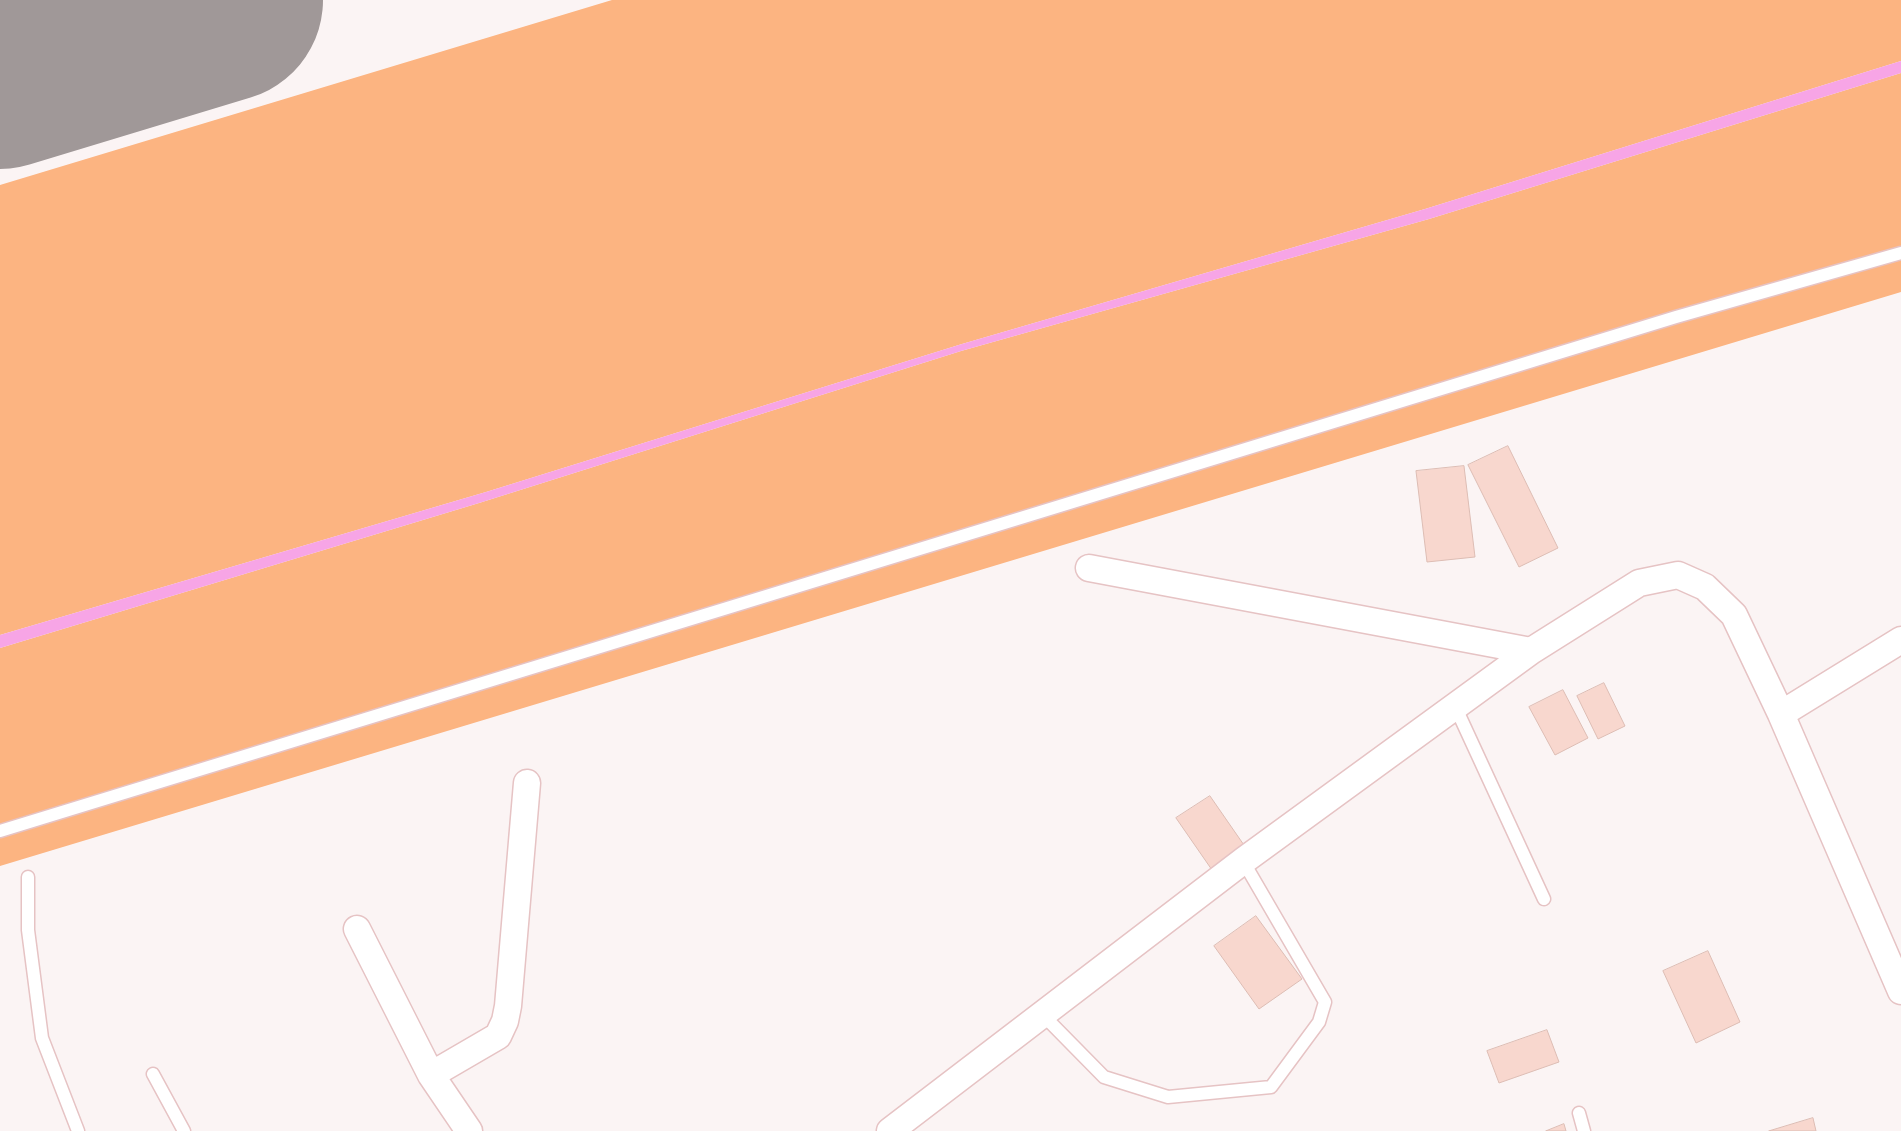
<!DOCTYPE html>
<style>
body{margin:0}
canvas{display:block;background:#fbf4f4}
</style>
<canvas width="1901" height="1131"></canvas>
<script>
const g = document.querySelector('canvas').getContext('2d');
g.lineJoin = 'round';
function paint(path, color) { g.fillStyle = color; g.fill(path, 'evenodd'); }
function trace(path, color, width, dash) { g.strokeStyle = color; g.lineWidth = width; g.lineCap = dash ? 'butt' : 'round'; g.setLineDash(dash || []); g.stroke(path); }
const green = new Path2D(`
 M612,0H1901V61L1425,209L962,344L486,492L0,635V185Z
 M1901,73V292L0,866V648L479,503L961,351L1429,219Z`);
const water = new Path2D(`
 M1901,61V73L1429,219L961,351L479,503L0,648V635L486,492L962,344L1425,209Z`);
const runway = new Path2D(`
 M0,67L221,0`);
const building = new Path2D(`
 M1508,446L1558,548L1519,567L1468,465Z
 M1464,466L1475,557L1427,562L1416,471Z
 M1604,683L1625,726L1598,739L1577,696Z
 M1563,690L1588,738L1555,755L1529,707Z
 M1210,796L1246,848L1212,870L1176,818Z
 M1256,916L1302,979L1259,1009L1214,946Z
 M1708,951L1740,1022L1696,1043L1663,971Z
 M1547,1030L1559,1062L1499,1083L1487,1051Z
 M1813,1118L1816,1131H1769Z
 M1564,1124L1566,1131H1546Z`);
const lane = new Path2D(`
 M1455,706L1544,899
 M0,831L1676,317L1901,253
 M28,877V930L42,1038L78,1131
 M1043,1015L1104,1077L1168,1097L1271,1087L1319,1022L1325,1002L1243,861
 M153,1074L184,1131
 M1579,1113L1584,1131`);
const street = new Path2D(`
 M1089,568L1531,651
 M1781,714L1901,640
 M357,929L431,1075L469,1131
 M431,1075L498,1036L505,1021L508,1006L527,783
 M890,1131L1243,861L1531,651L1639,583L1678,575L1705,587L1734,615L1781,714L1901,991`);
paint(green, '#fcb481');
paint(water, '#f7a5e6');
trace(runway, '#a09898', 204);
paint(building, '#f8d7ce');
trace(building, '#ddbdb4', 1);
trace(lane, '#e6c3c4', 15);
trace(street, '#e6c3c4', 29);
trace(lane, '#fff', 12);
trace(street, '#fff', 26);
</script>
